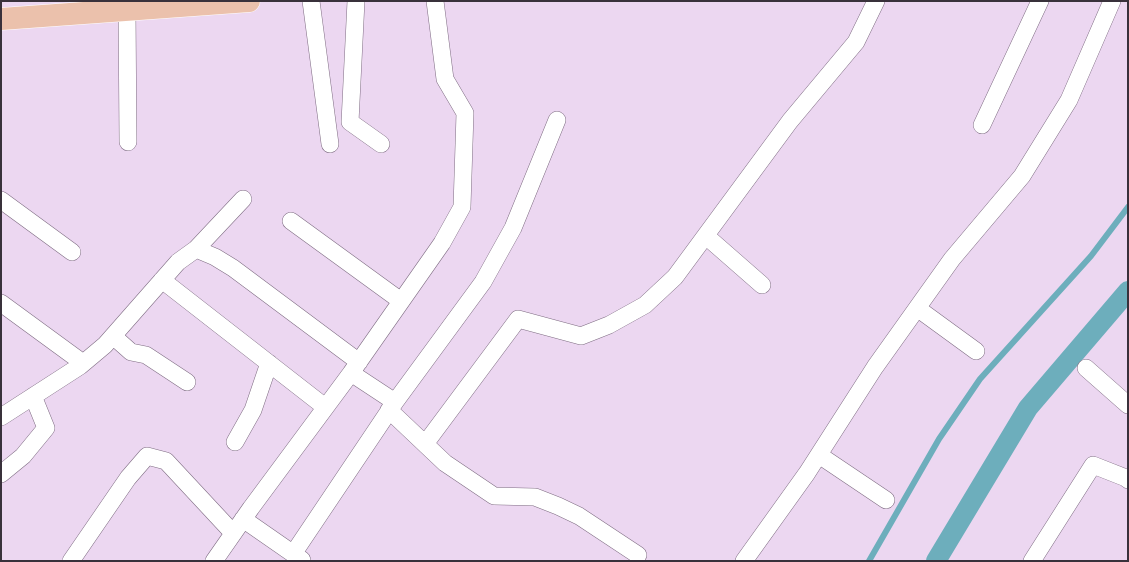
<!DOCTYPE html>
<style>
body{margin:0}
#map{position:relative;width:1129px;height:562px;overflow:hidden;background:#ecd7f1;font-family:Helvetica,sans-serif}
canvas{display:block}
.frame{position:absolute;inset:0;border:2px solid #39313b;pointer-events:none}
</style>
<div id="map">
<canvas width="1129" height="562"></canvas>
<div class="frame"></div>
</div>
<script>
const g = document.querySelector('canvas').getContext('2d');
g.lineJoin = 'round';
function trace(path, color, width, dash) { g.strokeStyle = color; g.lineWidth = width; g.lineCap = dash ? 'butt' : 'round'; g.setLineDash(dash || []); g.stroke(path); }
const stream = new Path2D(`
 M869,561L939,439L980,379L1091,256L1128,207`);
const canal = new Path2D(`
 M936,561L1028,408L1128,291`);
const minor = new Path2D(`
 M311,1L330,144
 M356,1L350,122L381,144
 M127,10L128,142
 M982,125L1040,1
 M1,200L72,252
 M291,221L401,301
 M706,236L762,285
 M196,249L243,199
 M162,280L325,407
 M1,303L83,363
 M917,308L976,351
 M113,336L131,352L146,355L187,382
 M1086,368L1128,405
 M351,373L395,402
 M389,410L445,463L494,496L535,497L558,506L579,516L638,555
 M1,417L80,366L105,345L178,262L196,249L215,257L233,268L359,362
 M235,442L253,410L269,363
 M425,444L518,319L581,336L609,325L645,305L675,277L790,121L856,42L876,1
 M819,455L886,500
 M1,474L23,456L46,428L33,396
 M243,519L302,560
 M293,554L395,402L483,282L513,228L557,120
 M71,561L128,478L147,456L166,461L233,533
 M214,561L251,508L351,373L442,243L462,207L465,113L445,79L435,1
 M744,561L807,473L875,367L952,259L1022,176L1069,100L1112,1
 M1032,561L1093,465L1126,478L1128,480`);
const primary = new Path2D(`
 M1,19L249,1`);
trace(stream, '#6daebc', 6);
trace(canal, '#6daebc', 20);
trace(minor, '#7f6d83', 18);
trace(primary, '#fff', 23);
trace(minor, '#fff', 17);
trace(primary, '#ebc1ac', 22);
</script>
